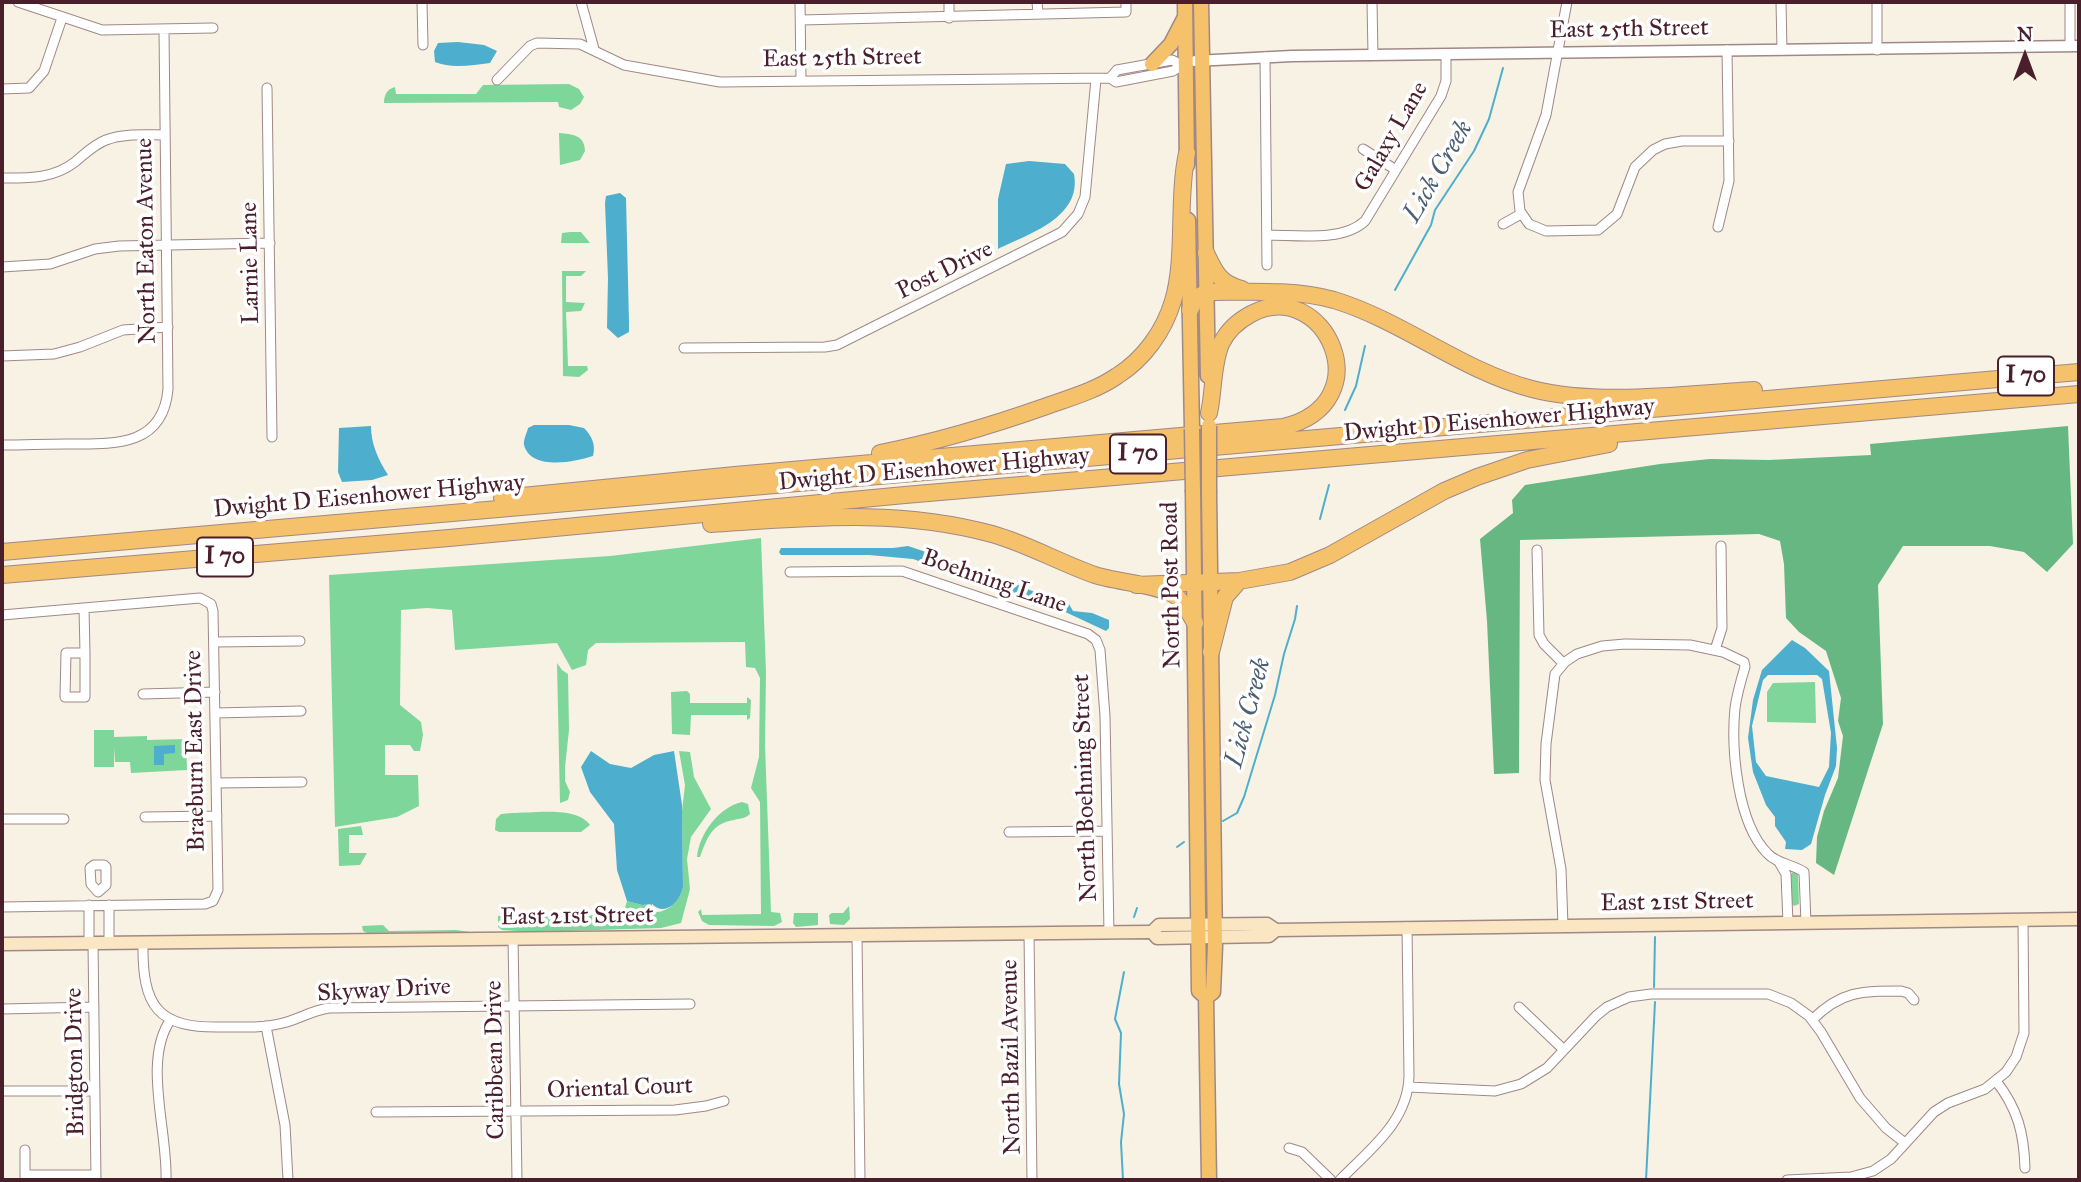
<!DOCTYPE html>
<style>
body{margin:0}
#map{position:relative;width:2081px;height:1182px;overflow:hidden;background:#f7f2e3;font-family:"IM FELL Great Primer",serif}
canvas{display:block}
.frame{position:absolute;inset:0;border:4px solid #4a1f2b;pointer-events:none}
.north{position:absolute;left:1990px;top:21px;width:70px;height:70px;-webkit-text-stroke:5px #fff;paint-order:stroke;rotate:0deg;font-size:19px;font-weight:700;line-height:28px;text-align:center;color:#4a1f2b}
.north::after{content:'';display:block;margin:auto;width:24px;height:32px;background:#4a1f2b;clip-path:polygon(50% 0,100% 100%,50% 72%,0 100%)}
</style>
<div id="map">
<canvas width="2081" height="1182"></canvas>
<div class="frame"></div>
<div class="north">N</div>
</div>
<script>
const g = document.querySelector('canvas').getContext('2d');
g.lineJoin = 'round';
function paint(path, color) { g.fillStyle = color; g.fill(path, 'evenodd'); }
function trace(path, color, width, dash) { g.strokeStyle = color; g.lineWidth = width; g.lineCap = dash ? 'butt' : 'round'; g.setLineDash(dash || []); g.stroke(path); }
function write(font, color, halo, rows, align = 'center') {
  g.font = font + ' "IM FELL Great Primer",serif'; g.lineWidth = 7; g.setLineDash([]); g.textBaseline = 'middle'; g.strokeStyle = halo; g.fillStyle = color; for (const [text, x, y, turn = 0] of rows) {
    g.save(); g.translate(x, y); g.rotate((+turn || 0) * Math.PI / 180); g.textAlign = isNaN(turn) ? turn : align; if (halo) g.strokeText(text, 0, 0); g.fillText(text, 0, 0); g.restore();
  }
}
const green = new Path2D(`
 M569,84L579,89L584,97L580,104L571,110L559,107L558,102L384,103C384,95 387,89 395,87L396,94H476L483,85Z
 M559,133C572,134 585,135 585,151L580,160L560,165Z
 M570,232H581L590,243H561L562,233Z
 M562,271H586L581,276H566V302L585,303L581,311L566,312L568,366H587L588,370L579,377L563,376Z
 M761,538L766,672L765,745L771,912L780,913L782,922L774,926L709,925L702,921L698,912L701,909L702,915L761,914L760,802L751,788L759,757L760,678L755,668L746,667L745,642L596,643L588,650L586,665L572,670L557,643L455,650L452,610L427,608L401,610L400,705L421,722L423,735L420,751H414L410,745H385V775H418L419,806L397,817L335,827L329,575L610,556Z
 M557,663L562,670L568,674L569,730L565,767V781L570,792L568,800L560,803Z
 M1815,682L1816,723L1767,722V692L1773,683Z
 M687,691L690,694V703H747V697L751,700L750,718L747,720V715H691L690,735L672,734L671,692Z
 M94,730H114V737L147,736V740L186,739L187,770L131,773L130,762H115L114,747V767H94Z
 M679,751L690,752L694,777L711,809L691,837L687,859L690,889L681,923L661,928L532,932L502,930L498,927V916L623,915L627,901L642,905L652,904V912C667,914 680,901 683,887L682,811L685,785Z
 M742,802L748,804L750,814C745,819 741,818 734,820C712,823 707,838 700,857H697C699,834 719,807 742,802Z
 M512,813C533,813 577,806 590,825L581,832H499L495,830L496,819L501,814Z
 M361,826L363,835H349V853H367L360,865L339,866L338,829Z
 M1793,872L1798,874L1799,904L1794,906L1792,904L1791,875Z
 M849,906L850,919L844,925L830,924L829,915L832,913H843Z
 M794,913H818V925L796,927L793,923Z
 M383,925L389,931L456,930L470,932L367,933L363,931L362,926Z`);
const forest = new Path2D(`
 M2068,426L2073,544L2047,572L2024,552L1990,546H1903L1878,585L1883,724L1834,875L1816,863L1817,837L1824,811L1838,778L1843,736L1838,721L1841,698L1826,651L1799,632L1786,618L1784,564L1780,541L1759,534L1520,540L1519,773L1494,774L1487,621L1480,539L1513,513L1512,500L1525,485L1660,464L1710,459L1769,460L1871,455L1870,444Z`);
const water = new Path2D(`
 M458,42L484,45L497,51L490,63C473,65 451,69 435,62L434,51L438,43Z
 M1029,161L1065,164L1074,174C1082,218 1028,234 998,249V199L1006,164Z
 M620,193L626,198L629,323V332L618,338L607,328L608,278L605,203L606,196Z
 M534,425H569L584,428C592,436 596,445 593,456C575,462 531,471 524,445C523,440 527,433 528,428Z
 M371,426C371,444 378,459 388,475L372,480L342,482L338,472L339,428Z
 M908,546L989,573L1037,593L1059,599L1069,604L1073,611L1092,613L1109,620V628L1106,631L1061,610L913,559L869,555H781L779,552L781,548H893Z
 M1792,640L1805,648L1829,671L1837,748L1836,766L1825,795L1811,844L1802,850L1785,849L1786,842L1775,826V817L1766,805L1753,772L1748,738L1753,700L1762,670ZM1768,675H1817L1822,679L1831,733L1829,767L1819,787L1766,776L1756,762L1752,726L1763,680Z
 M175,745V753L164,754V765H154V746Z
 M591,751L610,764L631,768L654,755L674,751L682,805L683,887C680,902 665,917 652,904L642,905L627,901L617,870L614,824L590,792L581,767Z`);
const stream = new Path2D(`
 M1395,290L1431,225L1435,210L1474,151L1489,119L1503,68
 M1345,410L1356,386L1365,346
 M1320,519L1329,485
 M1223,821L1237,813L1244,797L1275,695L1284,654L1295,619L1297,606
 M1177,847L1184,842
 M1134,917L1137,908
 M1654,987L1655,937
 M1123,1180L1121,1142L1124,1114L1119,1084L1121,1033L1115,1019L1124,972
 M1646,1180L1655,1002`);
const minor = new Path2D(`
 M18,2L102,30L213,28
 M422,2L423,45
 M581,2L594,49
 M800,2L801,80
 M949,2V18
 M1037,2L1038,13
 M1372,2L1373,55
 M1567,2L1546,115L1518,192L1520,211L1529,224L1546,231L1598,230L1617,214L1635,167L1653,150L1665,144L1682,141H1729
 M1781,2L1782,50
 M1877,2V50
 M801,20L1126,12V2
 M2070,46V2
 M1265,57L1267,265
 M1110,78L1117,70L1172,60L1180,64
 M497,80L530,46L537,43L580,44L624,65L720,82L1110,78L1116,82L1173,71L1185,63
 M267,88L272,437
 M2,89L29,88L44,71L62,18
 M1363,149L1396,170
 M2,178C28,178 53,179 75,162C85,154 93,145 106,140C124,133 145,135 165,135
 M1503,224L1521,214
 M1718,227L1729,181L1727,50
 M1267,235C1297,235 1343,242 1365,221L1441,96L1446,81V54
 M2,267L50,264L95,249L119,246L270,243
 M684,348L825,347L837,345L1062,232L1078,214L1085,197L1096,79
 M2,356L54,354L80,347L123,330L168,327
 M2,445C24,445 45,444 67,444C112,444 163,448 168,389L164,30
 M1537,550L1539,635L1544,644L1563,663
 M790,572L902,571L1088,634L1096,640L1100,650L1105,716L1109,933
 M84,608L85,653
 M2,615L200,598L211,604L213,611L218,890L213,901L205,904L2,907
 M214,642L300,641
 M1715,650L1722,628L1721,546
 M66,653H85V697H65Z
 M143,694L215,692
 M216,713L301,711
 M216,783L302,782
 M145,817L217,816
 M2,819H64
 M1009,832L1107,831
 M1779,862L1786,874L1788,923
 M94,865H104L106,867V885L98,892L91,884L90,868Z
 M89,905V943
 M109,905V943
 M1563,926L1561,869L1545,780L1546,744L1555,674L1565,662L1577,654L1602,646L1625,644L1690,645L1723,652L1744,662L1745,667C1741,680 1737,694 1735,708C1731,749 1737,822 1767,853C1777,864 1792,864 1804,872L1806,923
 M1029,933L1032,1180
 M857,935L860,1180
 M513,938L517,1180
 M143,942C142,1007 157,1029 224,1027C244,1027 264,1028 283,1023C299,1019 313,1010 329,1008L690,1004
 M93,943L96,1180
 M1519,1007L1564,1050
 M2,1009L94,1007
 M1812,1020C1841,991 1861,991 1901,991L1908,993L1914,1000
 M266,1026L285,1125L288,1180
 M1996,1081C2018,1109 2024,1134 2025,1168
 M1408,1087L1495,1091L1521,1084L1547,1068L1596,1016L1607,1007L1629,997L1651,994H1768L1791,1003L1809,1016L1821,1032L1860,1098L1886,1128L1905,1143
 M2,1091H95
 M376,1112L675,1110L706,1106L724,1101
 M1289,1148L1302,1152L1331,1180
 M25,1150V1179
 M25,1175H96
 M166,1180C168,1131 142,1060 171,1019
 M1340,1180C1369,1150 1408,1122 1409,1076L1407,927
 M1787,1180L1851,1177L1873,1171L1891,1159L1934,1112L1948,1103L1985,1089L2006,1072L2016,1057L2024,1033L2023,920`);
const tertiary = new Path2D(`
 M1195,61L1292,56L2079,46`);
const secondary = new Path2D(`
 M1152,932L1159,925L1267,924L1276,930
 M2,944L1149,932H1152L1157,938L1269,936L1276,930L2079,919`);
const primary = new Path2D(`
 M1185,2L1187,165
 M1201,2L1208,376
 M1152,64L1171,44L1184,19
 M1188,220L1192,429
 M1193,492L1199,991L1206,997
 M1209,493L1215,946L1213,992L1206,997L1209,1180`);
const motorway = new Path2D(`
 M1206,253C1215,272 1220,284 1242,289
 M1190,310L1196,298L1207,292C1249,292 1293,289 1334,300C1403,321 1462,371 1532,389C1598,406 1685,394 1754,390
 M880,453C936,442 990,426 1044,407C1069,398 1095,391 1117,376C1144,359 1164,331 1173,301C1186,258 1177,200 1187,153
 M502,498L735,475L1283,427C1384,403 1324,275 1251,314C1238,321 1227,331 1221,344C1212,366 1214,391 1209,413
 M711,524C806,518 898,508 992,534C1028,544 1060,563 1095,575C1115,582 1163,585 1177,597C1185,604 1190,614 1195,623
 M2,552L2079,372
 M2,575L449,538L905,495L2079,394
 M1136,585L1239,581L1290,572L1330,555L1444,491L1477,477L1527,460L1609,444
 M1211,652L1225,597L1239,581`);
const primaryBridge = new Path2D(`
 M1192,429L1193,492
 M1209,493V426`);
const shields = [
 [2026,376,56],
 [1138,454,56],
 [225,557,56]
];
const shieldNames = [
 ["I 70",2026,376],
 ["I 70",1138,454],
 ["I 70",225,557]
];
const streetNames = [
 ["East 25th Street",1629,30,-1],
 ["East 25th Street",842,59,-1],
 ["Galaxy Lane",1392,137,-60],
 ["North Eaton Avenue",147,241,-91],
 ["Larnie Lane",251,263,-91],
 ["Post Drive",945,271,-26],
 ["Dwight D Eisenhower Highway",1499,421,-5],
 ["Dwight D Eisenhower Highway",934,470,-5],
 ["Dwight D Eisenhower Highway",369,497,-5],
 ["Boehning Lane",994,582,19],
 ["North Post Road",1172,585,-91],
 ["Braeburn East Drive",196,751,-91],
 ["North Boehning Street",1086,788,-92],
 ["East 21st Street",1677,903,-1],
 ["East 21st Street",577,917,-1],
 ["Skyway Drive",384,991,-3],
 ["North Bazil Avenue",1012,1057,-91],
 ["Caribbean Drive",496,1060,-91],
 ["Bridgton Drive",76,1062,-91],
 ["Oriental Court",620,1089,-2]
];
const waterNames = [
 ["Lick Creek",1439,172,-60],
 ["Lick Creek",1249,713,-75]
];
paint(green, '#7fd69a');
paint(forest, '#67b782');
paint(water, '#4eaecd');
trace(stream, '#4eaecd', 2);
trace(minor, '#a08887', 11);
trace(tertiary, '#a08887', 13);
trace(secondary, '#a08887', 15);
trace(primary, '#a08887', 17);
trace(motorway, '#a08887', 18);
trace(minor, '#fff', 9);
trace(tertiary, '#fff', 10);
trace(secondary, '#fbe6c4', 12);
trace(primary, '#f5c16b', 14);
trace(motorway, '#f5c16b', 16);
trace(primaryBridge, '#a08887', 17, []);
trace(primaryBridge, '#f5c16b', 14);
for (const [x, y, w] of shields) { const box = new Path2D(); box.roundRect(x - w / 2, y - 19.5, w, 39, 5); g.fillStyle = '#fff'; g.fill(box); trace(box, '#4a1f2b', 2); }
write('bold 23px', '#4a1f2b', null, shieldNames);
write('24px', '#4a1f2b', '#fff', streetNames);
write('italic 26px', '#4c5f74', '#fff', waterNames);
</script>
